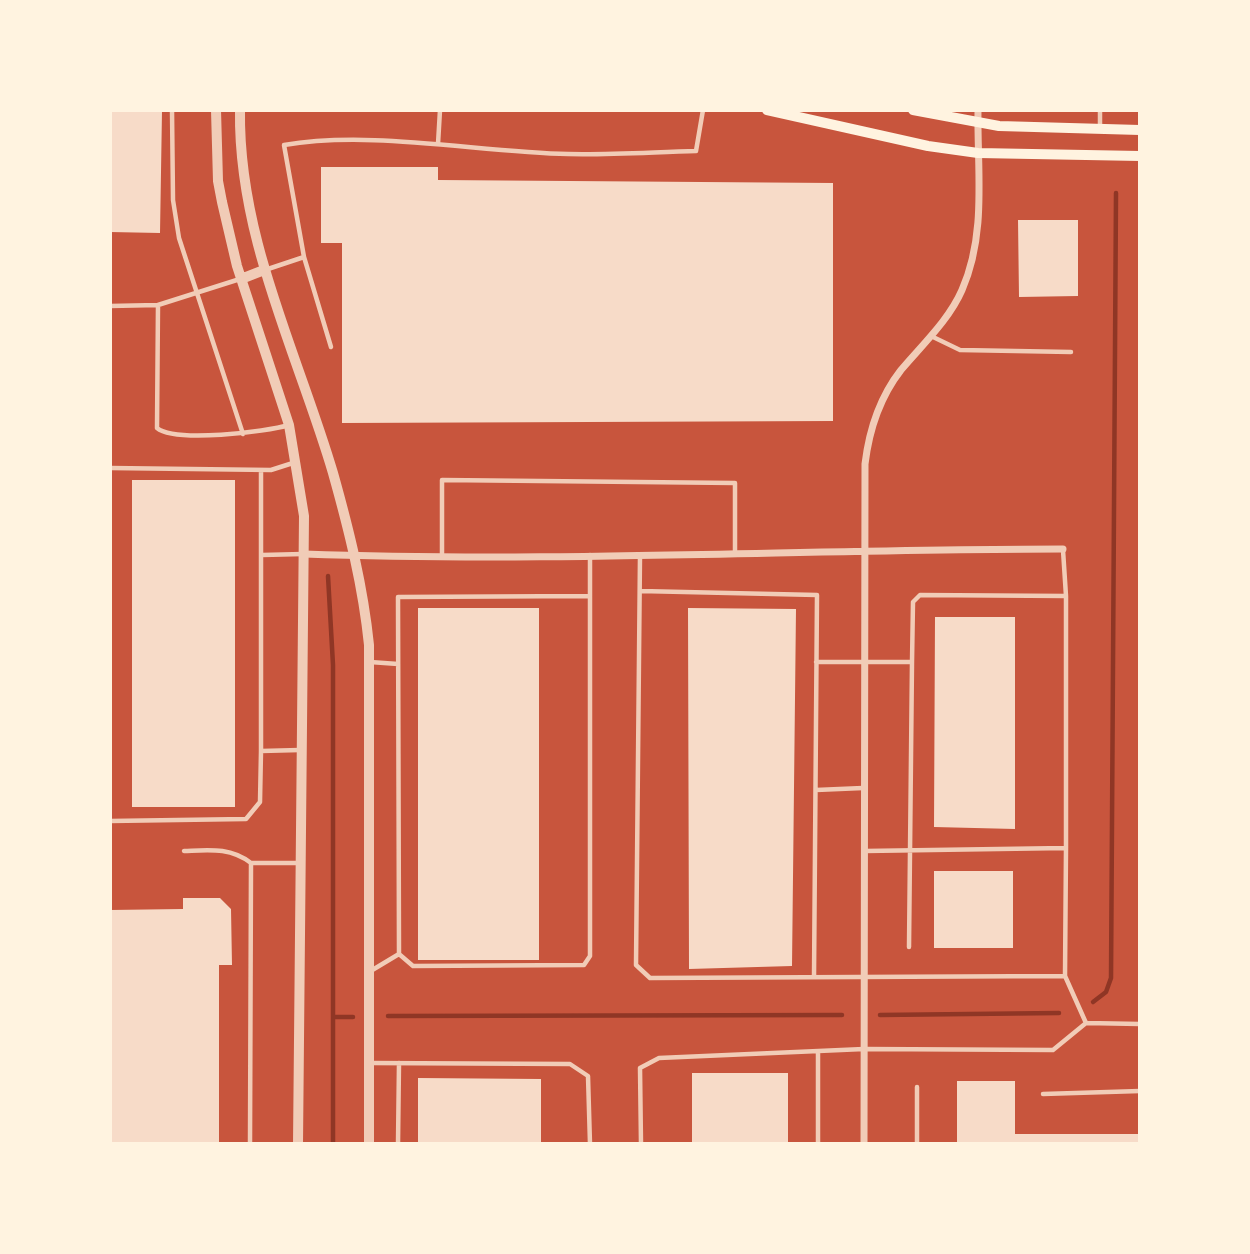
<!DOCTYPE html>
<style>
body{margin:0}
#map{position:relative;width:1250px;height:1254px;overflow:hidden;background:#c8553d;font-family:Ubuntu,sans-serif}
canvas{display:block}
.frame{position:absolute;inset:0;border:112px solid #fff3e0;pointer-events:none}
</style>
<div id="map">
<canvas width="1250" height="1254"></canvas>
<div class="frame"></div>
</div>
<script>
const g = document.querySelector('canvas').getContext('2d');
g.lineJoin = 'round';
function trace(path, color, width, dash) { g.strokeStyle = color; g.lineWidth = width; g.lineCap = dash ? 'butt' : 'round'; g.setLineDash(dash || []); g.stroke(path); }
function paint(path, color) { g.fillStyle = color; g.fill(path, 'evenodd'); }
const stream = new Path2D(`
 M328,576L333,665V1144
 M1093,1002L1106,992L1111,978L1116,193
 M880,1015L1059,1013
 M388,1016L842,1015
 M333,1017H353`);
const building = new Path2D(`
 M110,111H162L160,233L110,232Z
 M321,167H438V180L833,183V421L342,423V243H321Z
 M1018,220H1078V296L1019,297Z
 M132,480H235V807H132Z
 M418,608H539V960H418Z
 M688,608L796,609L792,966L689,969Z
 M935,617H1015V829L934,827Z
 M934,871H1013V948H934Z
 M183,898H220L231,909L232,965H219V1144H110V910L183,909Z
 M692,1073H788V1144H692Z
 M418,1078L541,1079V1144H418Z
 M957,1081H1015V1134H1140V1144H957Z`);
const service = new Path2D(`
 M172,110L173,200L179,238L243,434
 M1100,129V110
 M438,144L440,110
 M304,257L331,347
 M265,270L304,257L284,145C371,130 478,152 568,154C610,155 654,152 696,151L703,110
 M240,279L158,305L157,428C175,443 266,432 289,425
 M110,306L158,305
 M931,336L960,350L1071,352
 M110,468L271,470L296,462
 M261,470V751
 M1063,550L1066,596
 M442,554V480L735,483V553
 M262,555L303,554
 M590,555V956L584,965L413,966L399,954L398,597L590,596
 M640,555L636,965L650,978L1065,976L1086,1023L1053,1050L864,1049L659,1058L640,1068L641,1144
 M640,591L817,595L814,977
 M370,662L398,664
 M816,662H912L909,947
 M912,662L913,602L920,595L1066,596V848
 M816,790L863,788
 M110,821L246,819L260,802L261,751L300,750
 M184,851C209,850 230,847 251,863
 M865,851L1066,848L1065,976
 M369,972L399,954
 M1086,1023L1140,1024
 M818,1052V1144
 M370,1063L570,1064L588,1076L590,1144
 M917,1087V1144
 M1043,1094L1140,1091
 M250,1144L251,863H299
 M398,1144L399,1063`);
const minor = new Path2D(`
 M304,554C557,563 810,549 1063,549
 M864,1144L865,464C869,431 880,397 901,370C922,345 949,320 962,290C987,233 977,170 978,110`);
const tertiary = new Path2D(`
 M216,110L218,181L222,202L237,266L289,425L304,516L298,1144
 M240,110C238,238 298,354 333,473C349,530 363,586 369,645V1144
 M241,279L264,270`);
const secondary = new Path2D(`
 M767,110L928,146L978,153L1140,156
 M913,110L999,126L1140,130`);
trace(stream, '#8f3625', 4.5);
paint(building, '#f7dbc8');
trace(service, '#f1ccb7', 4.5);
trace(minor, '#f1ccb7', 7);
trace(tertiary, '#f1ccb7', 10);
trace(secondary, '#fff3e0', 10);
</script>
